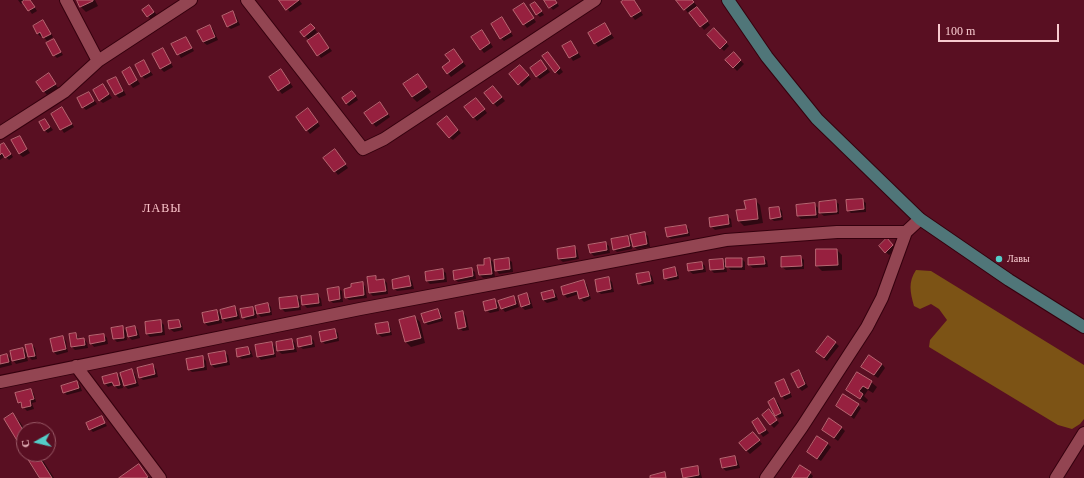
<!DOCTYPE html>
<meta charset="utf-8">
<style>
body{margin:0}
#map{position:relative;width:1084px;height:478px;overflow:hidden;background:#590f22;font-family:Georgia,serif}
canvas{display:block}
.north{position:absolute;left:16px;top:422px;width:40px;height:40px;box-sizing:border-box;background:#590f22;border:1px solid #995a67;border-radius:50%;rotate:262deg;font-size:11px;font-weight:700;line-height:16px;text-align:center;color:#f8cacf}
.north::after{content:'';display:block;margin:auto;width:14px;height:18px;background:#54cdc8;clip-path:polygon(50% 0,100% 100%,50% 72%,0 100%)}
.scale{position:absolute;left:938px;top:24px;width:121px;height:18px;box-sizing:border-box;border:2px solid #f8cacf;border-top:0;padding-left:5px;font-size:12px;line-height:14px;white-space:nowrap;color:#f8cacf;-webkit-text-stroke:3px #590f22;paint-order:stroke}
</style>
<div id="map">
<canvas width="1084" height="478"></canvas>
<div class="north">С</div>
<div class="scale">100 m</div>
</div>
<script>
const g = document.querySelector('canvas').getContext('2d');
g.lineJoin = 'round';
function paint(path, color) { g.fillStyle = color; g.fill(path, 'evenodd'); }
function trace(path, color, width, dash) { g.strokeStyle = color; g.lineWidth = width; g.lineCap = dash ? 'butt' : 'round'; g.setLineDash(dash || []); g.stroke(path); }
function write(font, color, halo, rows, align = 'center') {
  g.font = font + ' Georgia,serif'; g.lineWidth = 3.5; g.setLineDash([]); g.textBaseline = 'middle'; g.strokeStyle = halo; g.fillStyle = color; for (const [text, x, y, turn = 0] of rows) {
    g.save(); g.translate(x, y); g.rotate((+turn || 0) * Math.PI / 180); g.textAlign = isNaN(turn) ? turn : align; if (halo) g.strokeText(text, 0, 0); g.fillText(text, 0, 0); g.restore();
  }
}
const forest = new Path2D(`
 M916,270L931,271L1084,365V419L1080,424L1072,429L1058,425L929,347L930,340L947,320L939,309L931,304L920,309L914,306C910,292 908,282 916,270Z`);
const shadow = new Path2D(`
 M18,0H30L37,11L32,14L24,2L21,4Z
 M78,0H95L98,6L86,12L81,7Z
 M280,0H299L302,4L290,12Z
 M545,0H555L559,6L553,10Z
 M626,0H634L643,15L635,20L622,2Z
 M678,0H692L697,6L688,13Z
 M524,4L536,22L527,28L514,10Z
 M149,6L157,15L151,19L148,16Z
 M538,6L544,15L540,17L537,14Z
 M700,12L710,25L704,30L701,26Z
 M232,13L236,16L240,25L231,29L227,26Z
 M502,18L513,36L504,41L501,38Z
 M43,22L46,25L53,37L47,41L43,36L41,37L37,33Z
 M605,25L614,38L598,47L589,34Z
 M210,26L213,29L218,40L207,45L203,42L199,31Z
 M314,28L317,32L309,40L305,36Z
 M714,30L729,46L724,51L708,35Z
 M319,34L332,51L321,58L309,41Z
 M485,35L493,47L484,53L481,49Z
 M186,38L194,51L181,58L173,45Z
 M53,40L63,55L57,58L54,55Z
 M571,42L581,57L573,61L564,46Z
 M162,50L166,53L173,67L164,72L160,68Z
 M457,54L466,66L451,77L443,67L451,61Z
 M734,54L744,64L737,71L727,60Z
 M551,56L563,72L559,75L556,72Z
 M541,61L550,72L540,79L536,76Z
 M144,62L153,75L145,79L142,76Z
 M130,69L140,84L133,88L130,84Z
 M523,69L531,79L522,87L519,84Z
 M281,70L293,87L282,94L270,78Z
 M49,74L58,88L47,95L37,82Z
 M418,75L431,92L417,102L412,97Z
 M115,78L119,81L126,95L119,98L116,95L109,81Z
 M103,85L112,98L103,103L99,100Z
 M493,87L505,101L497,107L486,93Z
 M89,93L97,104L86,110L83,107Z
 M355,95L358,100L349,106L346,103Z
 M479,102L487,113L477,121L466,107Z
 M383,106L390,117L376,127L365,113Z
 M62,109L65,112L74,127L64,133L52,114Z
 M311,112L320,126L310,134L307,130Z
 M45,120L53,130L48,133L44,130Z
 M450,121L461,133L453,140L449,137Z
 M20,137L30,153L23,157L19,154Z
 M0,147H7L13,157L9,160L5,156L0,160Z
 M338,154L348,168L338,175L325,158Z
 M755,200L760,205L763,223L744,226L739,221L738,211L747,209Z
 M862,200L866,203V212L851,213L848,210Z
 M835,201L839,204V214L824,216L820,213Z
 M814,204L818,208V218L801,219L798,216Z
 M779,208L782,211L783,220L774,221L771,218Z
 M727,216L731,219L732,227L715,230L711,226Z
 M686,226L689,229L690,236L671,239L668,236Z
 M644,233L648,236L650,247L637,249L631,244L632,249L617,252L614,249L627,237L633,243Z
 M887,239L896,249L889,255L880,246Z
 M605,243L609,246L610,253L594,256L590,252Z
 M574,247L577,250L579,259L563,262L559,259Z
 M837,250L842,255V270L822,271L817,266Z
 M801,257L804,260V269L786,270L782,267Z
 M764,258L767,261L768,267L753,268L749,265V259Z
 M490,259L493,262L495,277L483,278L480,275Z
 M508,259L512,262L513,272L499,274L496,270Z
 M742,259L745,262V270H731L726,265L727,272L714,273L711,270L722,260L727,265Z
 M702,263L705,266L706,272L693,274L689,271L688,265Z
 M675,268L678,272L679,279L668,281L665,278Z
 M471,269L475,272L476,279L458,282L455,279Z
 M442,270L446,273L447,282L430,284L427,281L426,273Z
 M649,273L652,276L654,284L642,286L639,283Z
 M375,277L379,281L384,280L387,283L388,294L373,296L370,293Z
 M409,277L412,281L414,289L397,291L394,288Z
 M609,279L612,282L614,292L601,294L598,291Z
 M584,281L587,285L591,299L584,302L580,298L579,294L567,298L564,294Z
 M362,283L365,286L367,298L349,300L346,297Z
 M338,288L342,291L343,302L333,303L330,300Z
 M553,291L556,294L558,300L547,303L543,300Z
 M526,294L530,298L533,308L525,310L522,307L519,297Z
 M318,295L321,299L322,306L307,308L303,304Z
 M297,297L300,300L301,310L285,312L281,308Z
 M513,298L517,301L519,307L505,312L502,308Z
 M494,300L498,303L499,311L490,313L486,310Z
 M268,304L271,307L272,315L261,317L256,312L257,318L246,320L243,317L252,308L257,312Z
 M235,307L238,311L240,319L226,322L221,317L222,323L208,326L205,323L203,314L217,311L222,316Z
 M438,310L441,313L443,321L428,325L425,322Z
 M463,312L466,316L469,330L463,331L459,328Z
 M415,317L420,322L425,343L411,347L406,342L401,321Z
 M160,321L164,325L165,335L150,337L147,334Z
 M179,321L182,324L183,330L174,332L170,329Z
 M387,323L390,326L392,335L382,337L378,334L376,325Z
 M135,327L138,330L140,338L132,340L126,334L127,340L117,342L114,339L123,328L128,333Z
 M334,330L338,333L339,341L325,344L322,341Z
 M76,334L80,340L84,339L87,343L88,348L75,350L72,347L70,335Z
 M104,335L107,338L108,344L94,347L91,343Z
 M63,337L66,341L68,352L57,355L54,352Z
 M828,337L839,346L827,361L820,355Z
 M311,338L314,341L315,347L303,349L299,346Z
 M292,340L295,343L297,352L282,354L278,351L277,343Z
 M271,343L275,347L276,357L261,360L258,356Z
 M32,345L35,348L37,359L32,360L26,354L28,361L16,364L13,360L23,349L28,355Z
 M248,348L251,351L253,357L242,359L238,356Z
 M224,352L228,355L230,365L215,368L211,365Z
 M7,355L10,358L12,365L0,368V357Z
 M202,357L206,361L207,370L192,372L189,369Z
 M882,364L885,368L878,378L866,370Z
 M153,366L156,369L158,377L143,380L140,377Z
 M132,371L135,374L139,386L128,389L122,383L123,388L118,389L114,385L108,387L105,383L117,374L123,380Z
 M799,371L802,375L808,387L802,391L798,387Z
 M857,373L871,382L877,387L873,393L868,390L864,396L868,400L866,403L852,394L847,389Z
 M783,381L787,384L792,397L785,400L782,396Z
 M77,382L80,385L82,391L67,395L64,392Z
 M31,390L34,394L36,402L32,403L34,409L27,411L19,402Z
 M774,400L778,403L784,416L779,418L776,415Z
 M858,405L861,408L854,419L837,406Z
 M772,414L779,423L774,428L770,424Z
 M13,415L20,422L25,430L24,450Z
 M101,418L107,426L93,432L90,429Z
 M758,419L769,433L763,437L753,423Z
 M842,428L845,431L838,441L823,430Z
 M756,436L762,444L750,454L740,444Z
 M827,443L831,447L821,461L811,455Z
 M27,454H39L54,478H41Z
 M735,457L738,461L740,468L726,471L723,468Z
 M139,466L150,478H121Z
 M697,467L700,470L702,478H684L682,470Z
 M810,473L813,476L812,478H793Z`);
const building = new Path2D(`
 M25,0H30L35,7L28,11L22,2Z
 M77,0H93V1L80,7Z
 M279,0H299L286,10Z
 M544,0H555L557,3L549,8Z
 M624,0H634L641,11L631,17L621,2Z
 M676,0H692L694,2L684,10Z
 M535,2L542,11L536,15L530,5Z
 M524,3L534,18L523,25L513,10Z
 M149,5L154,12L147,17L142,10Z
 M697,7L708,21L700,27L689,13Z
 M233,11L237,22L227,27L222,16Z
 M502,17L511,32L500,39L491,24Z
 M43,20L51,34L43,38L40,32L37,34L33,26Z
 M605,23L611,34L594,44L588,33Z
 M311,24L315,28L304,37L300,32Z
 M210,25L215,37L203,42L197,31Z
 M714,28L727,42L720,49L707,35Z
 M482,30L490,43L480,50L471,37Z
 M319,33L329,48L317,56L307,41Z
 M186,37L192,48L177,55L171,44Z
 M54,39L61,52L53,56L46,43Z
 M571,41L578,53L569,58L562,46Z
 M163,48L171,63L160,69L152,54Z
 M454,49L463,62L447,74L442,67L450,61L445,55Z
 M548,52L560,68L555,73L542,56Z
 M734,52L741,60L733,68L725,60Z
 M144,60L150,72L141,77L135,65Z
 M541,60L547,69L536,77L530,68Z
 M520,65L529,75L518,85L509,74Z
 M130,67L137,80L129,85L122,72Z
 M281,69L290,83L278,91L269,77Z
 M49,73L56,84L43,92L36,82Z
 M418,74L427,87L412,97L403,84Z
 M116,77L123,91L115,95L107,81Z
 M103,84L109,94L99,101L93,90Z
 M493,86L502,97L493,104L484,93Z
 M352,91L356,96L346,104L342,98Z
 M89,92L94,101L82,108L77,98Z
 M476,98L485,109L473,118L464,107Z
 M380,102L388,114L372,124L364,113Z
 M62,107L72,124L60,130L51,114Z
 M308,108L318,122L306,131L296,117Z
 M447,116L458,130L449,138L437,124Z
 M45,119L50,127L44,131L39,122Z
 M20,136L27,149L19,154L11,140Z
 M4,143L11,154L5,158L2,153L0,155V145Z
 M335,149L346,164L334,172L323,158Z
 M756,199L758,219L738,221L736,210L746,209L744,201Z
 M863,199L864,209L847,211L846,200Z
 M836,200L837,212L819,213V202Z
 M815,203L816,215L797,216L796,205Z
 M779,207L781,217L770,219L769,208Z
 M728,215L729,224L710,227L709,218Z
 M686,225L688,233L667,237L665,228Z
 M645,232L647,244L633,247L630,235Z
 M628,236L630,246L613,250L611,239Z
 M887,238L893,245L885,253L879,246Z
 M606,242L607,250L590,253L588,245Z
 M575,246L576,257L558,259L557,249Z
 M816,249H837L838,265L816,266Z
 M801,256L802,266L781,267V257Z
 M764,257L765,264L748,265V258Z
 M490,258L492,274L479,275L477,265H484V259Z
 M509,258L510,269L495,271L494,260Z
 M726,258H742V267H726Z
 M723,259L724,269L710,270L709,260Z
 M702,262L703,269L688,271L687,264Z
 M675,267L677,276L664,279L663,270Z
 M472,268L473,276L454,280L453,271Z
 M443,269L444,279L426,281L425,272Z
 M649,272L651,281L638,284L636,274Z
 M376,276V280L384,279L386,291L369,293L367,277Z
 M409,276L411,286L393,289L392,280Z
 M609,277L611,289L597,292L595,280Z
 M584,280L589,296L579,299L577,291L563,295L561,287Z
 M363,282L364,295L345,298L344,289L351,287V284Z
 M339,287L340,299L329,301L327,289Z
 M553,290L555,297L543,300L541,293Z
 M527,293L530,304L521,307L518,296Z
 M318,294L319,303L302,305L301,296Z
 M297,296L299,307L280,309L279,298Z
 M514,296L516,304L501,309L498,301Z
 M495,299L497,308L485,311L483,302Z
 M268,303L270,312L257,314L255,306Z
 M235,306L237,316L222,319L220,310Z
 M253,307L254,315L242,318L240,309Z
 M438,309L441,318L424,323L421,314Z
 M217,310L219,320L204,323L202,313Z
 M463,311L466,327L458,329L455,313Z
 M415,316L421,338L405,342L399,320Z
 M161,320L162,332L146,334L145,322Z
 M179,320L181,327L169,329L168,321Z
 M388,322L390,332L377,334L375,324Z
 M123,326L124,338L113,339L111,328Z
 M135,326L137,335L128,337L126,328Z
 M335,329L337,338L321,342L319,332Z
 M76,333L77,339L84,338L85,345L71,347L69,334Z
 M104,334L105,341L90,344L89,336Z
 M63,336L66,349L53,352L50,339Z
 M311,336L312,344L298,347L297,339Z
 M828,336L836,342L824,358L816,352Z
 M292,339L294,349L277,351L276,342Z
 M272,342L274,354L257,357L255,345Z
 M32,344L35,356L28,357L25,345Z
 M248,347L250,354L237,357L236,349Z
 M23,348L25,358L12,361L10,351Z
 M225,351L227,362L211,365L208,354Z
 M7,354L9,362L0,364V356Z
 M869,355L882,364L874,375L861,367Z
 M203,356L204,367L188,370L186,359Z
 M153,364L155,374L139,378L137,368Z
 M132,369L136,383L124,386L120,373Z
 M799,370L805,384L798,388L791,374Z
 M857,372L872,381L868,389L863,386L859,391L863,394L860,399L846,390Z
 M117,373L120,385L114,386L112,382L104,384L102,377Z
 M784,379L790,393L781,397L775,383Z
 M77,381L79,388L63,393L61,386Z
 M31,389L34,399L30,400L31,406L22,408L21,402L18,403L15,393Z
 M843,394L859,404L851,416L836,406Z
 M774,398L781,413L775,416L768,402Z
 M769,409L777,420L770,425L762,415Z
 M13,413L24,432V452L4,419Z
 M102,416L105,423L89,430L86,423Z
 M758,418L766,430L759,434L752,422Z
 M829,418L842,427L834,438L822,430Z
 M753,432L760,440L746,451L739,443Z
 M817,436L828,443L817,459L807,452Z
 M25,454H37L52,478H40Z
 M735,456L737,465L722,468L720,459Z
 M139,464L148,477L146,478H119Z
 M800,465L811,472L807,478H792Z
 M698,466L699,475L683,478L681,469Z
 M665,472L666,478H650V476Z`);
const minor = new Path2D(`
 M66,0L98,61
 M247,0L363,149L384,139L595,0
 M0,133L64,92L98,61L191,0
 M76,366L160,478
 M0,382L360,309L726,240L837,232H906L920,219
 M766,478L802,427L867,327L882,298L906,232
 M1056,478L1084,433`);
const major = new Path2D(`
 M728,0L767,57L817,119L920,219L1009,280L1084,327`);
const markers = [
 [999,259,4,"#54cdc8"]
];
const poiNames = [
 ["Лавы",1007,259]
];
const quarterNames = [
 ["ЛАВЫ",162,209]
];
paint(forest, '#7c5315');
paint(shadow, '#0007');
paint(building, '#97203f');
trace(building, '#b86672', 1);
trace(minor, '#35000e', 14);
trace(major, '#35000e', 14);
trace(minor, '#934552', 12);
trace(major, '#507679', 12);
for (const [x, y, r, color] of markers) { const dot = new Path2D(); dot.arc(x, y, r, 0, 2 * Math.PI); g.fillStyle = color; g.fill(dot); trace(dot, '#590f22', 1.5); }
write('10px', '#f8cacf', '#590f22', poiNames, 'left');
g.letterSpacing = '1px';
write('12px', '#fbc4ca', '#590f22', quarterNames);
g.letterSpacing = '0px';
</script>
